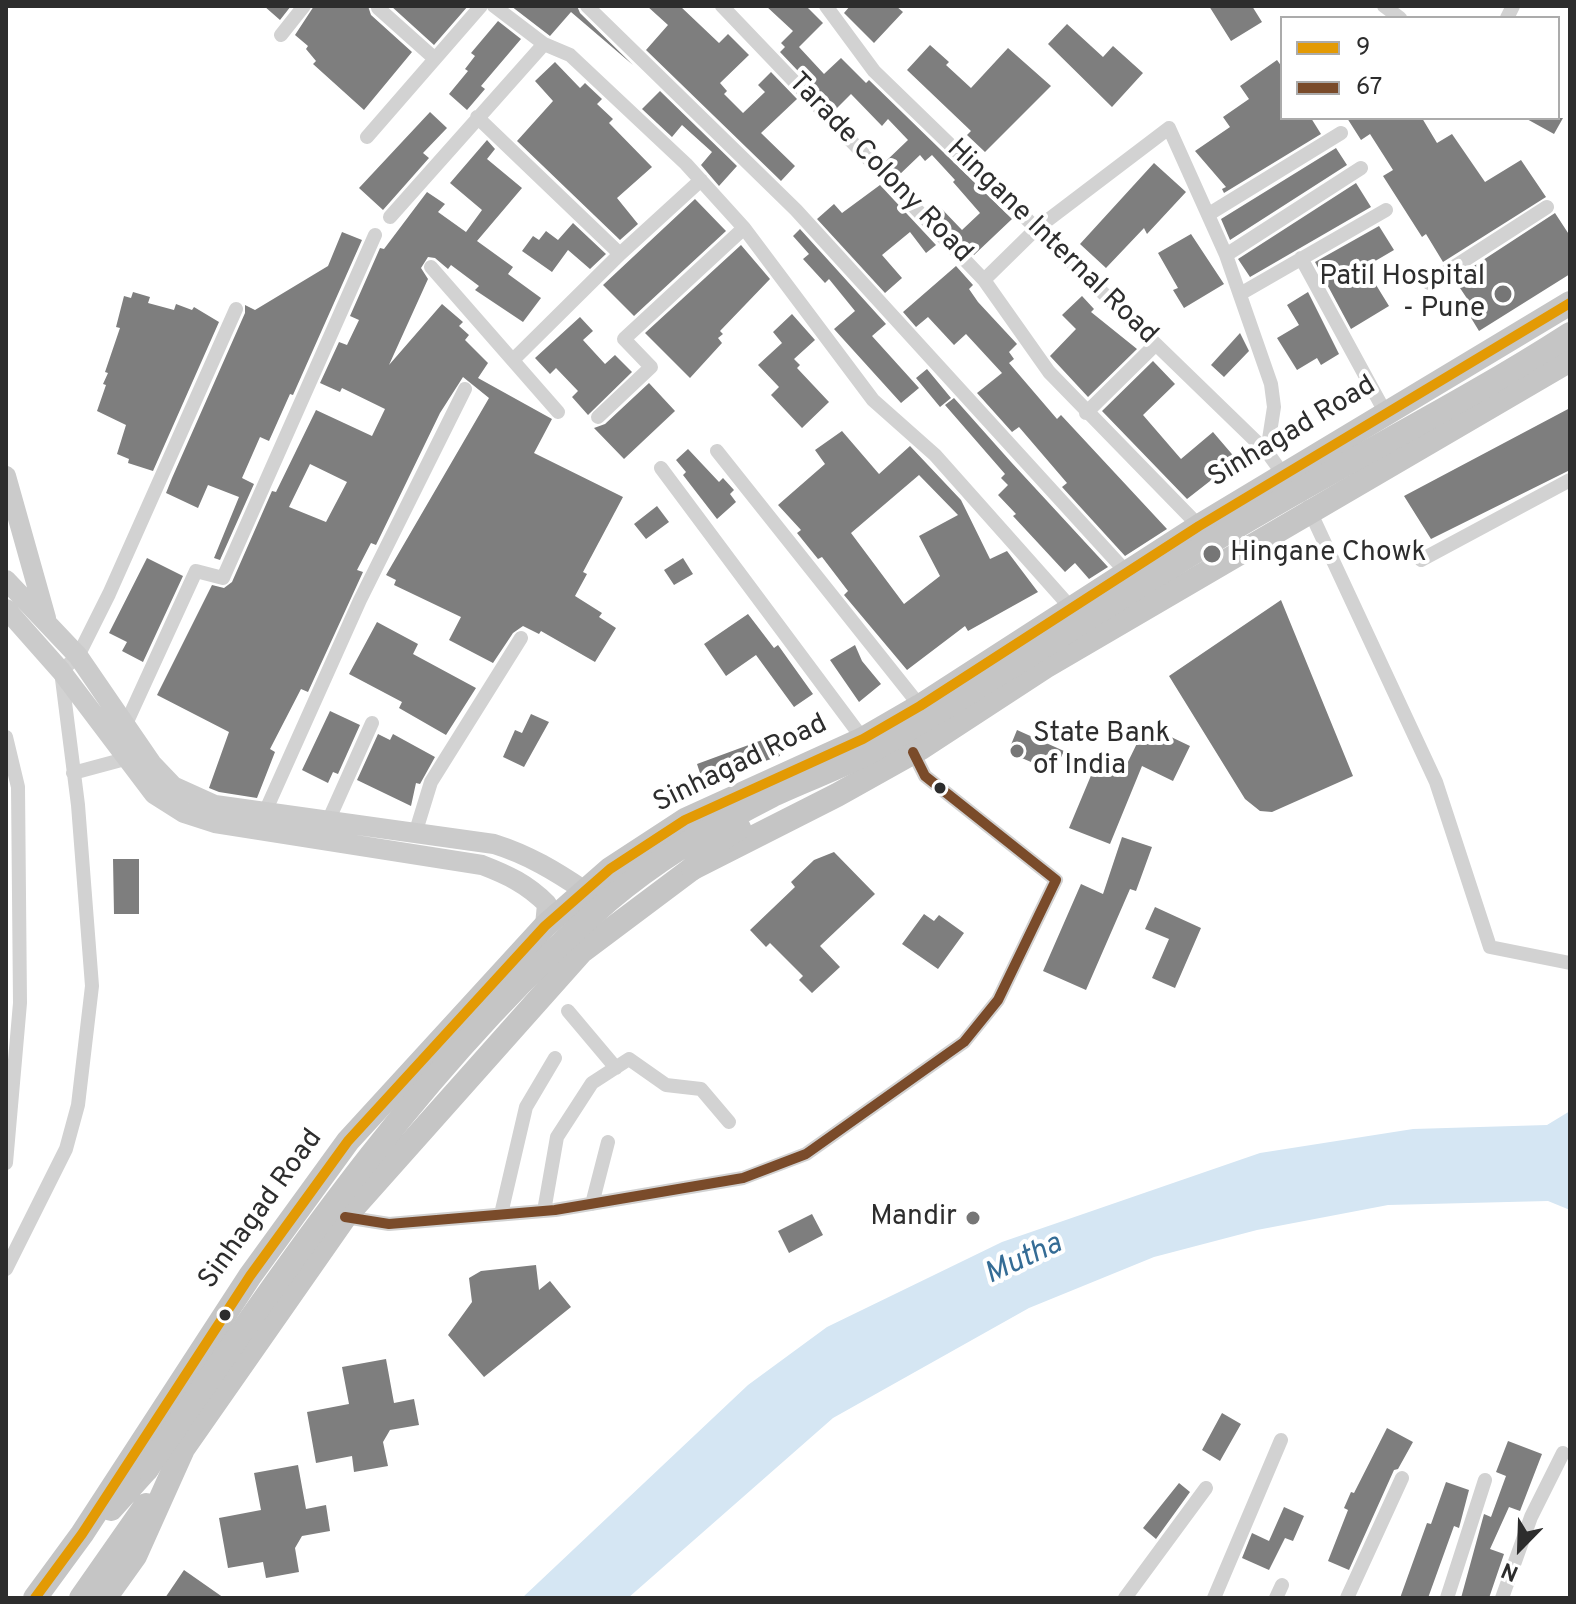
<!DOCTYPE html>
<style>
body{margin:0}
#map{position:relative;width:1576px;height:1604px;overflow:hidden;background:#fff;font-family:Overpass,sans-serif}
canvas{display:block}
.frame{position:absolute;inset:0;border:8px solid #2d2d2d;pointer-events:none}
.legend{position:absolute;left:1280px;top:16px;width:280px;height:104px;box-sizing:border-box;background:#fff;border:2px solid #ababab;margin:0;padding:10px 14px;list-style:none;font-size:24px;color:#2d2d2d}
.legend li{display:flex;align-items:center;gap:16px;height:40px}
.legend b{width:40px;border:2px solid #ababab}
.north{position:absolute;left:1480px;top:1508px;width:80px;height:80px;-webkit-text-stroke:6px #fff;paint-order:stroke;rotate:203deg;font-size:22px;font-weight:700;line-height:32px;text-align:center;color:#2d2d2d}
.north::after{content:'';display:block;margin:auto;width:28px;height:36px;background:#2d2d2d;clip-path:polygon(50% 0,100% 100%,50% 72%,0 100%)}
</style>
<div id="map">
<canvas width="1576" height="1604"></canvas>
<div class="frame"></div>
<ul class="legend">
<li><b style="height:10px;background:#e39a04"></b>9</li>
<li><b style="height:10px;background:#7a4b2a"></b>67</li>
</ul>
<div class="north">N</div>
</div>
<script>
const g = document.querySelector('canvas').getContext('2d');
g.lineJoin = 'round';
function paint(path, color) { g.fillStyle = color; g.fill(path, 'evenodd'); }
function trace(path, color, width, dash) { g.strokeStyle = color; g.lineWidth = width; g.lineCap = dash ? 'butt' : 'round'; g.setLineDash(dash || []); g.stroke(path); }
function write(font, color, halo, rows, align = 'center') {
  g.font = font + ' Overpass,sans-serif'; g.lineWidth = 8; g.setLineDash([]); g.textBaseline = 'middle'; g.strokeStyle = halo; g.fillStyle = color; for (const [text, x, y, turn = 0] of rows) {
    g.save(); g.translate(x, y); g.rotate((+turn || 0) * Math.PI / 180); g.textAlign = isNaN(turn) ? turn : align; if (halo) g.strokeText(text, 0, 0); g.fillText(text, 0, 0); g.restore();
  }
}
const water = new Path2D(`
 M1570,1111V1210L1548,1201L1388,1205L1257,1230L1154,1257L1029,1308L833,1418L628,1598H522L748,1385L827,1327L1002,1242L1260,1153L1413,1129L1547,1125Z`);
const building = new Path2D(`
 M264,6H291L280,20Z
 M314,6H368L371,15L412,52L364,110L313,64L316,61L306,49L308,46L295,35Z
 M391,6H468L434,45Z
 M511,6H577L580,13L633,65L571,12L550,36Z
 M647,6H680L719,43L728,34L749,55L720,83L727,91L724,94L743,113L765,92L758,85L771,72L797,99L761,133L795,166L781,181L646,50L668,25Z
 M766,6H806L823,23L799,47L824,74L841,58L866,83L869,80L1012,219L974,255L933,212L939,206L962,230L980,213L953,182L955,180L932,155L925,161L920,155L898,176L885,162L908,140L888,119L882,126L851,94L835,110L780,52L785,47L781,43L793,31Z
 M850,6H896L903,12L874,43L844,13Z
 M1209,6H1252L1262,22L1231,41Z
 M498,21L521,39L481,86L485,89L467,110L449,94L468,71L465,69L475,56L471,53Z
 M1067,24L1103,57L1113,46L1143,73L1112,107L1048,44Z
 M930,45L949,62L946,65L971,88L1008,48L1051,86L985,152L967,135L971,131L907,70Z
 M1277,60L1282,67V118H1311L1321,134L1224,193L1222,189L1226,187L1195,151L1230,127L1223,117L1249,99L1240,86Z
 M555,62L580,88L585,83L602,99L597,104L613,119L609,123L652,167L617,198L638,224L620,240L517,141L553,101L535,81Z
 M660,91L737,166L719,186L701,165L712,152L682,125L672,137L642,109Z
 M430,112L447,128L423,153L429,158L383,210L359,188Z
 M1347,118H1422L1437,143L1452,134L1485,182L1521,160L1546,197L1443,262L1426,234L1422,237L1383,176L1393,170L1370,134L1361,140Z
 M1525,118H1563L1554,134Z
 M487,140L495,149L487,159L522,188L477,241L513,267L508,274L541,298L523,322L475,290L479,286L451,265L448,269L435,258L428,257L421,268L428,279L389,365L442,304L463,322L459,326L469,335L465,340L488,363L478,378L552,419L534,453L623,497L583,572L587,574L575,596L602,613L599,617L616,628L595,662L541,631L539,634L523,626L513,633L493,663L449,640L461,617L394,585L396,580L386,575L489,398L463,377L440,413L376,545L371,543L357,570L363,572L308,692L301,689L270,749L275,752L257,798L219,792L209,788L229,732L157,695L212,585L224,588L232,582L272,491L276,492L316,410L372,436L385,409L342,388L340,392L320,383L339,342L347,345L359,320L350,316L380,248L384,249L427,192L445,204L438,212L466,232L482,210L450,183ZM310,464L347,482L326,522L289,507Z
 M1336,148L1347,165L1230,240L1221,219Z
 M1154,163L1186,192L1147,234L1144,228L1106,268L1080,244Z
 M1356,183L1371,207L1250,277L1238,259Z
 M880,185L936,245L926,253L910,232L882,255L902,278L885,293L817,219L834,204L842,213Z
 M695,199L726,231L634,316L603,285Z
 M1555,213L1570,236V274L1479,331L1462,303L1468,300L1454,279Z
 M573,223L606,254L590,269L568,250L552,272L522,251L533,236L539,240L546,231L558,240Z
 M1379,226L1394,250L1365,267L1389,306L1351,329L1315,262Z
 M800,229L886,324L872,336L919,388L901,403L834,329L855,311L829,279L825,283L803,259L809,254L793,236Z
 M342,232L362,240L293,395L290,394L269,441L260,437L242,478L254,484L220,560L214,558L239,497L208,485L198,508L166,493L172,478L245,313V305L255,310L328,266Z
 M1191,234L1224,284L1184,308L1173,290L1178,288L1158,253Z
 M741,245L770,279L720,331L723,334L718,338L722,343L690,378L645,333Z
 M956,266L973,285L969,289L978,302L1017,344L1009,352L1014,359L1009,363L1057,419L1061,415L1167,529L1125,556L1062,487L1067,483L1019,427L1012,432L977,393L1002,373L966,334L954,345L928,317L916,327L903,312Z
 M133,292L150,297L148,303L174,310L176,304L192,310L194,307L219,322L153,471L128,463L129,459L117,454L126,425L97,411L106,385L103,384L108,373L105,372L120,328L116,327L124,296L131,298Z
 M1308,292L1339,354L1321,365L1317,358L1297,370L1277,338L1299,325L1287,305Z
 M1082,296L1094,309L1091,312L1137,349L1088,397L1050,356L1076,329L1062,315Z
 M792,314L815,340L794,359L800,365L797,368L829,402L802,428L771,395L779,387L758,365L782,343L773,332Z
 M580,317L593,331L583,340L605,364L615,355L632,372L588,415L572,397L578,391L556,368L550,374L535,358Z
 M1240,333L1249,351L1224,377L1211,365Z
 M1153,361L1175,384L1143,415L1181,459L1213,432L1237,460L1187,499L1102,411Z
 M927,369L951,398L940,407L916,378Z
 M649,383L675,411L624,459L594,428L605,424Z
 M954,398L1011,462L1108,567L1089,579L1075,563L1065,572L1013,516L1016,514L998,495L1008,485L1001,478L1005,474L945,405Z
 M1570,408V470L1431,539L1404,496Z
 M842,431L879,474L910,446L961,500L990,559L1007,551L1038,592L968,631L965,626L907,670L844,595L848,591L822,557L818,559L797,533L801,530L778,505L825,464L815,450ZM919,475L958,515L919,536L940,576L904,604L851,533Z
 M688,449L719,482L723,478L734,490L730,494L736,502L717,519L683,475L686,472L676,460Z
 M657,506L669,522L646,539L634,524Z
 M147,558L183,576L143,662L122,651L127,642L109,633Z
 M683,558L693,574L674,585L664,570Z
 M1281,600L1353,776L1272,812L1260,811L1245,799L1169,676Z
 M748,614L774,648L778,645L813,694L794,707L756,655L726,676L704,644Z
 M377,622L418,644L413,654L476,688L446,735L399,708L402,702L349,674Z
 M855,645L862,661L881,684L859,702L830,660Z
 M330,711L360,725L338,774L333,772L328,783L302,770Z
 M531,714L549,722L524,767L503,757L515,730L522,733Z
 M1146,725L1190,746L1173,781L1142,766L1110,844L1069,828L1095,766L1121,776Z
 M1017,730L1064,751L1054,772L1008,752Z
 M378,734L390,740L393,734L435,757L420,784L416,783L411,806L357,780Z
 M773,736L780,756L703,782L697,764Z
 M1122,837L1152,847L1136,891L1130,889L1086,990L1043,971L1081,884L1103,894Z
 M834,852L875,894L820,946L840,967L812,993L799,980L803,976L770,943L766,947L750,930L795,887L791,882L814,860Z
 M113,859H139V914H114Z
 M1155,907L1201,928L1175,988L1152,978L1169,939L1145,929Z
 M924,914L934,921L939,915L964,933L938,969L902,944Z
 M812,1214L823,1235L789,1253L778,1231Z
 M536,1265L539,1290L550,1281L571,1307L484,1377L448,1335L472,1302L469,1278L481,1271Z
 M386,1359L394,1403L414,1399L419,1425L390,1430L383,1442L388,1466L354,1472L352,1456L316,1463L307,1412L349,1404L342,1367Z
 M1222,1413L1241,1424L1220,1461L1202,1450Z
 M1387,1428L1413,1442L1398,1469L1394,1470L1349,1570L1328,1561L1348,1510L1344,1508L1351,1492L1354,1493Z
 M1508,1441L1542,1454L1520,1511L1509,1507L1490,1549L1504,1554L1489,1598H1461L1484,1514L1491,1517L1506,1476L1496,1472Z
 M298,1465L306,1509L326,1505L330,1531L302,1536L295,1548L299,1572L266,1578L263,1562L228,1568L219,1518L261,1510L254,1473Z
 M1446,1482L1469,1490L1459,1528L1454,1526L1428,1598H1400L1427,1523L1431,1524Z
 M1179,1483L1190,1492L1156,1539L1143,1528Z
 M1284,1507L1304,1516L1293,1541L1285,1538L1269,1570L1242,1558L1252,1533L1269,1541Z
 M184,1570L224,1598H165Z`);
const street = new Path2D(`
 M494,6L544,44L570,55L686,164L744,228L873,400L935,455L1072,609
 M587,6L796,210L1128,574
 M722,6L984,280L1036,229L1169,128L1226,255L1271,384L1274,407L1267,452
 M826,6L874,71L1267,452L1288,481
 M1384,6L1400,18
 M378,8L434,58
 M1507,18L1513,6
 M281,35L304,6
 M477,117L620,254
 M367,137L481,6
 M1209,214L1341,133
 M390,217L544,44
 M1226,255L1361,168
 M1301,258L1385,412
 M431,267L558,412
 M984,280L1049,372L1199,526
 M1429,283L1547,207
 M1240,294L1386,210
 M514,359L620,254L701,180
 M1086,413L1155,345
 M598,417L651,367L624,339L744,228
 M717,451L920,706
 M661,468L863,739
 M1308,507L1436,782L1490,947L1570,963
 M1421,560L1570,480
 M125,726L196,571L223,578L375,235
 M6,737L18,787L20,1003L6,1163
 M73,773L125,759
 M265,812L360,600L465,389
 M325,828L372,723
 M415,834L431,782L521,638
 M568,1011L616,1068
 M592,1204L608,1142
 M544,1211L557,1137L592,1083L629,1059L666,1085L701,1089L729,1122
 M501,1214L526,1107L555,1058
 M345,1217L389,1224L555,1210L743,1178L806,1154L964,1042L998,1000L1056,880L925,776L913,752
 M6,1269L66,1149L78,1105L92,986L78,805L61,671L78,656L109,594L236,309
 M1125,1598L1206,1488
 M1214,1598L1281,1440
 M1276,1598L1282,1585
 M1347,1598L1402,1478
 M1447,1598L1485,1480
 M1502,1598L1531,1517L1563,1453`);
const secondary = new Path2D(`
 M6,476L46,618
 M6,580L78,656L152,764L173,786L215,805L494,844C529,855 555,871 585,891L589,906
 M6,609L61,671L154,794L184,813L215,823L482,865C508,875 527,884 547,904L545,926`);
const primary = new Path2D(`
 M111,1509L147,1469
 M35,1598L82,1534L250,1276L348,1141L545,926L610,869L685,820L863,739L920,706L1199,526L1570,303
 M81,1598L146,1505
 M105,1598L135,1556L183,1449L345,1217L581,952L693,868L837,795L921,748L1045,667L1570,360`);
const primaryBridge = new Path2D(`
 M693,868L722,839L739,828
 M147,1469C285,1268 423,1061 609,900C658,858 716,824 773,795C807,779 842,767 875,749C1001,676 1122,594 1248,520C1354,457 1466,401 1570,334`);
const bus1 = new Path2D(`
 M35,1598L82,1534L250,1276L348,1141L545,926L610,869L685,820L863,739L920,706L1199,526L1570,303`);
const bus2 = new Path2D(`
 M345,1217L389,1224L555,1210L743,1178L806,1154L964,1042L998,1000L1056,880L925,776L913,752`);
const markers = [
 [1503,294,10,"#767676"],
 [1212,554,10,"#767676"],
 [1017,751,8,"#767676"],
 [940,788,7,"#2d2d2d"],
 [973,1218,8,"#767676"],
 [225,1315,7,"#2d2d2d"]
];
const streetNames = [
 ["Tarade Colony Road",879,169,46],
 ["Hingane Internal Road",1051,243,44],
 ["Sinhagad Road",1293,433,-31],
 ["Sinhagad Road",741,765,-26],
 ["Sinhagad Road",262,1210,-54]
];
const poiNames = [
 ["Patil Hospital",1485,278],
 ["- Pune",1485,310],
 ["Hingane Chowk",1230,554,"left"],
 ["State Bank",1033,735,"left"],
 ["of India",1033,767,"left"],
 ["Mandir",957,1218]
];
const waterNames = [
 ["Mutha",1024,1261,-25]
];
paint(water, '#d5e6f3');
paint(building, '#7e7e7e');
trace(street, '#d2d2d2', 14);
trace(secondary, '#cbcbcb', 20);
trace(primary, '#c5c5c5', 24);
trace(primaryBridge, '#c5c5c5', 24);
trace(bus1, '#e39a04', 10);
trace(bus2, '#7a4b2a', 10);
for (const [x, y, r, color] of markers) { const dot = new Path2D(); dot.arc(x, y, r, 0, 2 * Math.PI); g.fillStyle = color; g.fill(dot); trace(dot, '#fff', 3); }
write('28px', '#2d2d2d', '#fff', streetNames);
write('28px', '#2d2d2d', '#fff', poiNames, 'right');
write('italic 30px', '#356c95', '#fff', waterNames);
</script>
